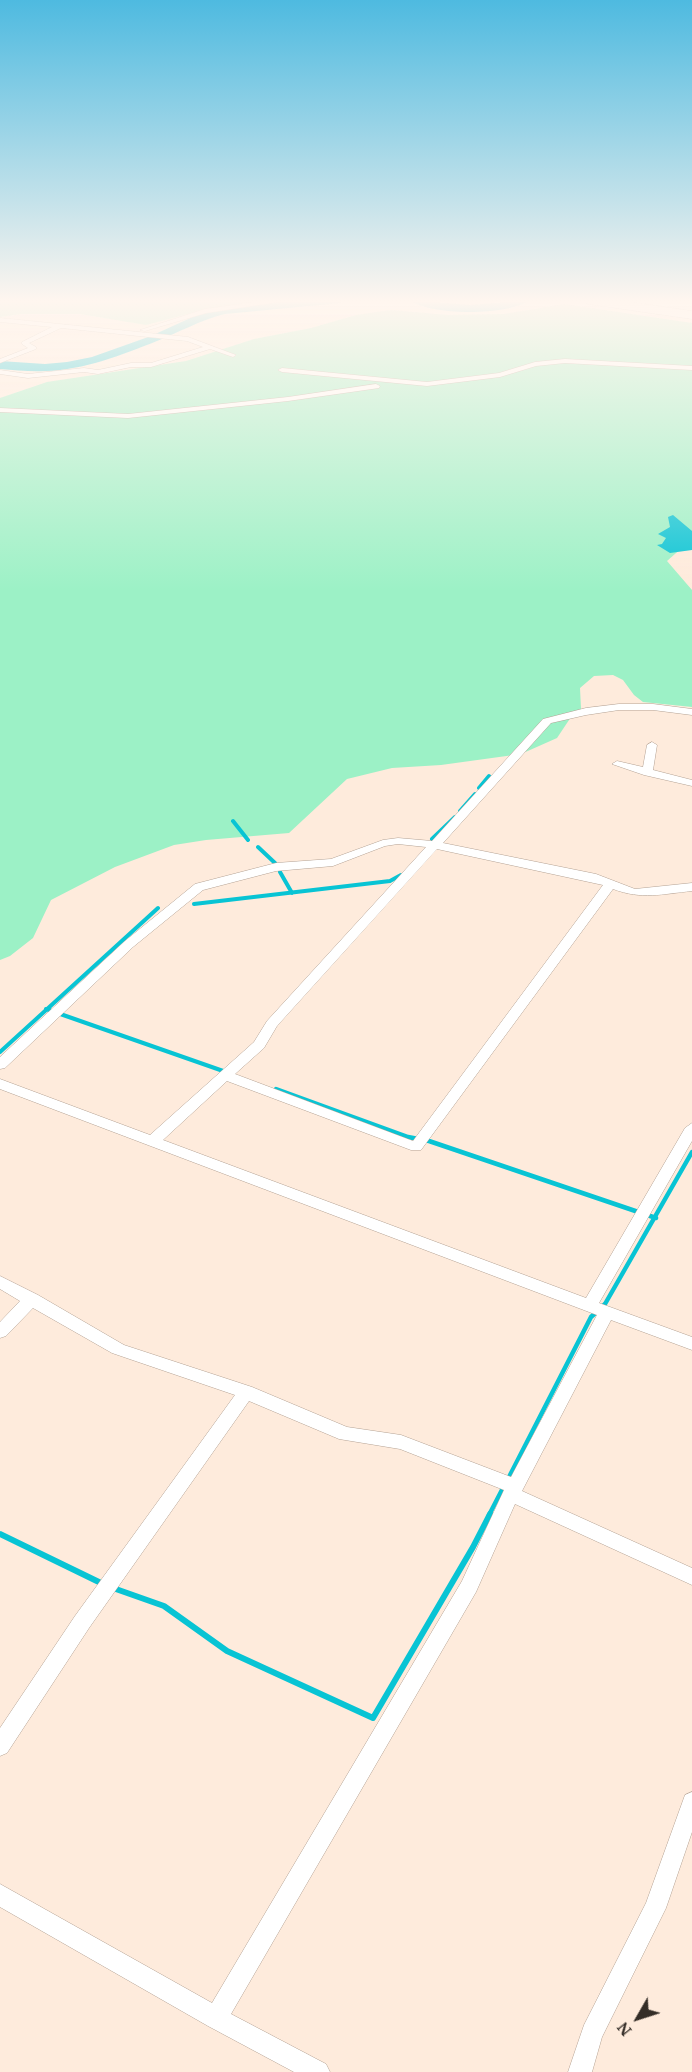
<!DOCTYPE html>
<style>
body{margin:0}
#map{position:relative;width:692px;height:2072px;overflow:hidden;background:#feebdc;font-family:"PT Serif",serif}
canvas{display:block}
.north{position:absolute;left:608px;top:1988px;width:60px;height:60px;-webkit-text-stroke:4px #feebdc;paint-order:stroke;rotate:231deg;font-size:16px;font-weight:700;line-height:24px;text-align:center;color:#342d27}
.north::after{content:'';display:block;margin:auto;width:21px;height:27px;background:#342d27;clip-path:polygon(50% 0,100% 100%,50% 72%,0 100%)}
</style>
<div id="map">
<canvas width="692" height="2072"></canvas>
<div class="north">N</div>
</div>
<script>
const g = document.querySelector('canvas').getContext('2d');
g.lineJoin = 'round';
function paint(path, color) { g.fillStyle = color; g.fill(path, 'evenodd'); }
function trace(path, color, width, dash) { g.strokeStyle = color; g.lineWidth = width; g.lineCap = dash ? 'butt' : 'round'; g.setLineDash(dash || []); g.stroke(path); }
const green = new Path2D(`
 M0,300H253L255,302L211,308L146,325L80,314H21L0,317Z
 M564,304L692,323V547L684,546L667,561L692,590V707L643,702L634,695L623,680L613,675L594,676L580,688L581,709L571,717L557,738L521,754L441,765L392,768L347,779L289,833L206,840L174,845L115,867L51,900L33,938L10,956L0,960V398L47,382L186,361L254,339L311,328L356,315L391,310L448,315L504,314Z`);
const water = new Path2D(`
 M673,515L692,531V550L670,553L657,545L662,544L666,538L658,534L670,527L668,517Z`);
const streamFar2 = new Path2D(`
 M479,788L489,776
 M460,811L475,794
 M233,821L248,840
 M432,839L455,817
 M258,847L275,863
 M280,872L292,893
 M194,904L390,881L401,875
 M46,1009L226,1072
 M0,1052L158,908`);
const streamFar1 = new Path2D(`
 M276,1089L408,1137L429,1141L656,1218
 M508,1479L591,1317L605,1304L692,1152
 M489,1515L504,1486`);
const stream = new Path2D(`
 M0,1534L103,1584
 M113,1588L164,1606L227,1651L373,1718L473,1547L490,1514`);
const river = new Path2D(`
 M302,300H345L340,303L225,314C200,320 180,332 157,341C121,355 84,370 46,371C31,372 15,370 0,369V361L45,364L67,362L92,357L151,336L199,314L225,308Z
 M409,300L470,305L530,300C508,316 431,316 409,300Z`);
const minor = new Path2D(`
 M269,300H290L206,313L145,331L140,330L205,309Z
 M0,318L188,337L236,355L233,357L210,349L151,367H131L98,374L84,372L28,378L0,374V370L28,374L84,368L98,370L131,363H151L203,347L187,341L61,328L29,343L36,347V349L0,363V359L28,348L22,344V342L52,327L0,322Z
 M565,359L692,366V370L565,363L536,366L500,377L427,386L282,372L278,370L282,368L427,382L499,373L535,362Z
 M376,384L380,386L379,388L288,401L128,418L0,412V408L128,414L288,397Z
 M619,704H653L692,709V715L653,710H619L586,715L551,723L443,843L596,874L635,889L692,883V891C662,894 642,900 613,889L421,1150H411L227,1081L163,1140L586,1298L685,1128L692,1123V1141L599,1303L692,1337V1350L611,1320L522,1491L692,1568V1585L515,1504L476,1592L231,2014L326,2064L330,2072H294L208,2026L0,1907V1884L212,2003L462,1581L504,1490L400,1449L339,1439L249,1401L89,1628L7,1753L0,1756V1728L75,1616L235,1395L112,1353L33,1308L6,1336L0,1338V1322L20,1301L0,1289V1276L38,1295L124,1345L252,1387L347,1427L401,1435L511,1477L597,1315L0,1089V1079L150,1135L254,1042L267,1021L426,847L398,844L385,846L333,866L276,871L203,890L133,947L5,1068L0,1069V1057L125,941L195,884L276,863L331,859L383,840L398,838L432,841L543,719L586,708ZM437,849L603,885L413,1141L235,1074L264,1048L277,1026Z
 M652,742L657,745L653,770L692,780V786L644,775L612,764L617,761L643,767L647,745Z
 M692,1792V1832L666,1908L602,2037L592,2072H568L584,2025L646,1903L685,1795Z`);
const motorway = new Path2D(`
 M582,300H616L692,311V319L588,304Z`);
paint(green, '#9cf1c6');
paint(water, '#08c4d4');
trace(streamFar2, '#08c4d4', 4);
trace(streamFar1, '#08c4d4', 4.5);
trace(stream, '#08c4d4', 6);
paint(river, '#08c4d4');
trace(minor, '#b4a294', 1);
trace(motorway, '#b4a294', 1);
paint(minor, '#fff');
paint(motorway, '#fff');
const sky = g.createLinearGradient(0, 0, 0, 591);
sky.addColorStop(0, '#4ebae0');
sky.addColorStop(0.51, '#fff6ef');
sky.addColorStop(1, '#fff6ef00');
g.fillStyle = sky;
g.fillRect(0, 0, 692, 591);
</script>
